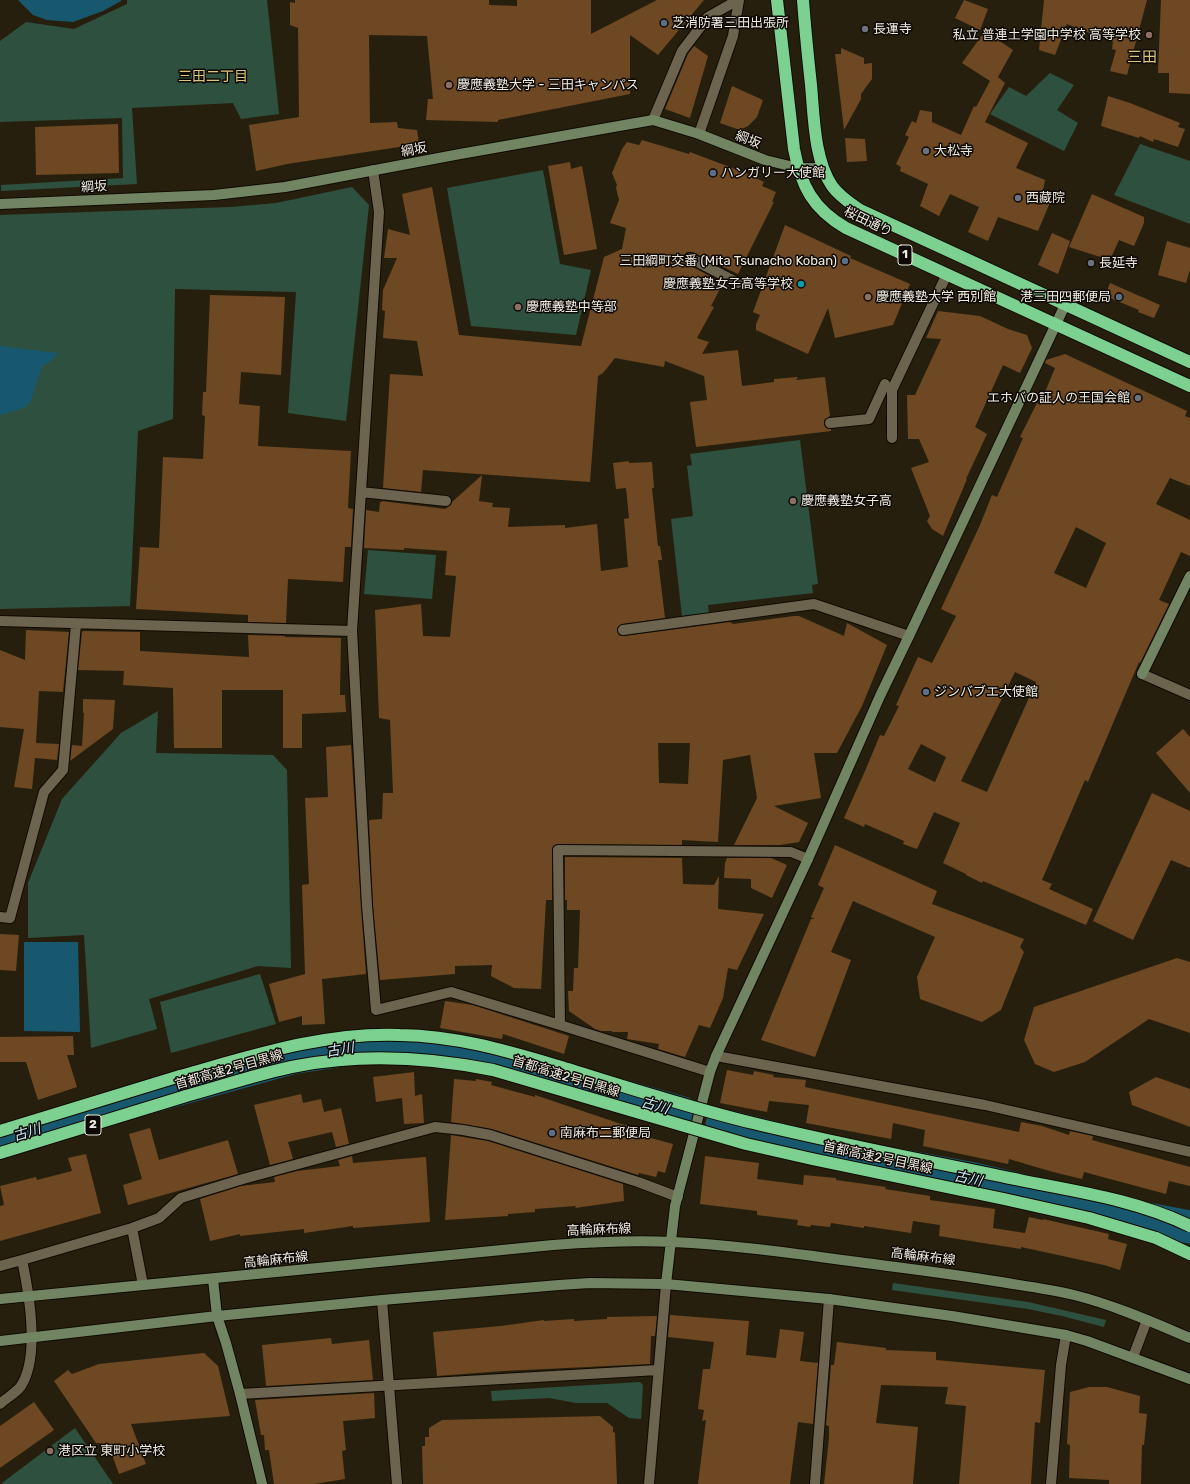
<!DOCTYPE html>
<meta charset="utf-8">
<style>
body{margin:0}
canvas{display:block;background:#271f0d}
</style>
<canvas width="1190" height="1484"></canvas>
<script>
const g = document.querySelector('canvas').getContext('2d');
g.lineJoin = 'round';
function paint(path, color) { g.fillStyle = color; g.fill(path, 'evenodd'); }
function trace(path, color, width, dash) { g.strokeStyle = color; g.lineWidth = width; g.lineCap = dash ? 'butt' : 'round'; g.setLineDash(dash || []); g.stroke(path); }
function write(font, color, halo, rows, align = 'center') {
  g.font = font + ' Rubik,"Noto Sans JP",sans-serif'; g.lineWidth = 3; g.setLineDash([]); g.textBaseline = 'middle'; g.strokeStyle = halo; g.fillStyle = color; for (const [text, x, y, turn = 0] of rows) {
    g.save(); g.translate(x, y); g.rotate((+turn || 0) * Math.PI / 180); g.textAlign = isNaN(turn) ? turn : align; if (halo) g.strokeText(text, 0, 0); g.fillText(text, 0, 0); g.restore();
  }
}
const green = new Path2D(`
 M127,0H267L279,114L241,119L233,103L132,108L137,184L1,191V185L123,178L122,118L0,122V41L26,22L74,29L127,4Z
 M1050,73L1074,85L1057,110L1078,123L1064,151L990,114L1009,87L1026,96Z
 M1140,144L1190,161V224L1114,195Z
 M543,170L560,264L591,270L576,335L471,326L447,188Z
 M352,187L369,205L346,421L288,413L296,292L175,289L173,419L138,431L130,606L0,609V215L231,207L276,203Z
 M800,440L818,584L812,585L813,593L708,605L709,614L682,616L671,519L693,516L687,466L692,465L690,454Z
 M368,550L436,555L432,599L364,594Z
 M158,711L156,753L273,755L287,770L291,968L258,966L149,999L157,1029L91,1048L84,935L28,938V883L62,799L121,733Z
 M260,974L276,1024L171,1053L160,1002Z
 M893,1283L1028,1302L1106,1320L1104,1327L1062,1316L1028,1309L892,1290Z
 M640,1382L643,1385L641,1419L629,1418L607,1403H576L549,1398L492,1401L491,1391Z
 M75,1428L113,1484H3L2,1483Z`);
const water = new Path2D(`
 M18,0H121V1L103,11L73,22L47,20L33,15Z
 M0,346L58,353L50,362L42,366L30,403L24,408L0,415Z
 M24,942H78L80,1032L24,1031Z`);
const river = new Path2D(`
 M722,1125L844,1155L974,1179L1142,1218L1190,1227
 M0,1142L99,1111L291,1058L362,1047L443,1048L496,1060L683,1113`);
const building = new Path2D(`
 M295,0H489V5L517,6V0H591V34L657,0H704L658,55L630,35V94L498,120V122L426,120L428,99H433L427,36L369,35L370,123L397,122L398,128L417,130L419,144L287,164L256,171L249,125L299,117L298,28L290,25V2L295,3Z
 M964,0L988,9L980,30L955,18Z
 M1044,0H1147L1127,75L1110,71L1116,50L1112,49L1113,42L1067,24L1055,55L1039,50Z
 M1161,0H1190V94L1169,93V73H1158Z
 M985,31L1013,50L998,77L1005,83L985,122L1028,143L1016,168L1045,180L1043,190L1054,193L1038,231L998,217L988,241L968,232L979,207L950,194L939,216L920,206L928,184L900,171L901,167L896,164L909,137L905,135L912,121L916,123L920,110L932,112V122L961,135L974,106L976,107L990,81L962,63Z
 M694,46L708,56L690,118L665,109L688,54Z
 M841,48L864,58V64L872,63V79L861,94V99L844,130L835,54H841Z
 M732,86L763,100L757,117L748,126L740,130L720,123Z
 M1108,96L1130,103L1180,123L1178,127L1185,129L1178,147L1154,139L1153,142L1140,136L1139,138L1101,126Z
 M118,124L119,173L36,175L35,127Z
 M845,138L865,139L867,161L847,162Z
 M642,140L689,154L690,152L743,172L764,182L762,186L776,192L772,202H774L738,274L693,252H687L684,255V259L687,264L723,283L711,306L714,307L697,338L709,342L702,354L738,350L742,386L774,382V379L798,377L796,380L825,377L830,416L824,420V424L825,427L831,429V431L696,447L690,402L707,400L704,376L665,361L664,367L615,358L603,373L598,376L590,482L423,470L421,492L383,488L390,374L423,376L417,341L383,338L385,311L382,310L383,290L397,258H384L388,229L410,235L402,194L432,187L459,335L581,346L604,257L622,249L626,228L610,223L619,200L616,188L617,185L612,173L622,149L627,142L639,145Z
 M570,162L571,169L582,166L597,249L564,255L548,166Z
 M1092,194L1144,217V223L1134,246L1119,240L1110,260L1069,247Z
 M785,225L851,256L850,258L910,284L893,325L835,338L828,308L808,354L756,330V324L760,315L753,312Z
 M1052,233L1070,241L1058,274L1038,265Z
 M1167,241L1190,248V270L1186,283L1158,275Z
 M1110,283L1160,305L1154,318L1138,312L1139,310L1105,296Z
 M210,295L285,297L281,375L241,372L239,404L260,406L258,446L351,451L348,508L353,509L351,547H345L343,582L288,579L286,623L248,622V615L136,609L140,547L159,548L163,457L203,459L205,416L202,415L203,392H206Z
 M938,311L980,316L1008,329L1027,335L1032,348L1020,373L1003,365L975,427L987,434L966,479H967L943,536L932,529L927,521L930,516L911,468L929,462L919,439H908L907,395H915L941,339L926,338Z
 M1065,354L1187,411L1185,416L1190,418V486L1170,478L1156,504L1190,520V556L1181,552L1159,600L1169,604L1140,663L1139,662L1088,782L1085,780L1042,880L1052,884L1049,889L1093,909L1086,925L983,881L982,883L966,875V874L943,863L960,823L934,812L917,849L903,844L904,841L865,824L864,827L844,818L865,771L880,735L884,736L899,706L896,705L918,657L932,663L956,616L941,609L980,525L992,495L997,497L1023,438L1020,437L1037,403L1040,404L1055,368L1045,363L1046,360ZM1076,527L1106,543L1086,588L1054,573ZM1015,672L1036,682L987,792L961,781ZM921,744L946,757L935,782L908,769Z
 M629,461V463L652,462L654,488H652L658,546H660L662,560H658L665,618L622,624L617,628L618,634L620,636H624L730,622L733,624L794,616H799L844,636L847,623L887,645L862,706L837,753H814L821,798L774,806L808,823L799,842L780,845H734L757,798L750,755L723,760L718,842L682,840V845L558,844L553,846L552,850V900H546L541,989L514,988L491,976L492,965L455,966V974L380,980L373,906L369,820L382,819L383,793H393L390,720L379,718L375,610L421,604L423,636L450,637L456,576L445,575L447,551L404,548V550L364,548L366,510L379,512L380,502H382V501L445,509L451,505L452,502L482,475L479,501L493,503L492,507L510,508L508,527L565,525V528L597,524L601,571L628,567L624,519L629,518L626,488L616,489L613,463ZM658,743H690L688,784L659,783Z
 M26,630L69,632L63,692L39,691L36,743L59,744L57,760L35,758L32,789L14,787L24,729L0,727V650L25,660Z
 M83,631L140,632V651L249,657L248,635L285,636V637L341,638L340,695H345L346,712L302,714V748H283V690H222V748H174L173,688L123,685L124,671L78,670L82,632Z
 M83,699L115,700L113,729L70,761L72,745L82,746L84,713H83Z
 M1183,729L1190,737V793L1156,753Z
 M351,745L361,907L366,974L322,979L325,1024L302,1025V1016L279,1022L269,984L305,974L302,885L309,884L305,798L328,797L326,747Z
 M1152,793L1190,811V868L1171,860L1133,940L1093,921Z
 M835,845L937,891L932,904L1024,939L1020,947L1024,952L1001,1010L982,1022L920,999L917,977L935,937L853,901L831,952L851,960L815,1057L761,1040L811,919H815L811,917L824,888L818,885Z
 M565,857L682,858L683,884L714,885L719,876L718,909L764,914L737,970L728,968L723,998L710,1028L699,1025L685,1057L658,1049L659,1044L627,1039L628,1032H612V1031H601L595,1029L569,1011L568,991H573L574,968H578L580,910H567V900H565Z
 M727,858H771L787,865L772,898L751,888V879L724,878L725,863Z
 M0,934L19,935L16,971L0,970Z
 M1177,958L1190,962V1033L1149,1019L1085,1062L1054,1072L1035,1064L1024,1040L1034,1007Z
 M445,1001L473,1005L569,1036L564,1054L503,1034L502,1039L440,1028Z
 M73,1036L74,1055H67L77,1087L38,1100L26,1062H0V1037Z
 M727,1070L753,1075L754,1071L774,1075L773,1077L806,1080L805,1087L1019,1132L1021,1122L1042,1126L1069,1135L1070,1131L1093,1136L1092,1140L1190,1167V1186L1169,1181L1166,1194L1084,1172L1082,1179L1053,1172L1009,1159L1008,1164L923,1146L925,1130L893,1123L891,1139L806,1123L809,1105L769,1101L767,1112L720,1103Z
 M414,1072L415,1096L422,1094L424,1123L404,1124L402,1098L376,1102L373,1077Z
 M1156,1077L1190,1089V1127L1132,1105L1129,1092Z
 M454,1079L476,1081V1079L492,1082L491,1085L535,1097V1095L621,1124L642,1129L640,1135L673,1144L665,1173L658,1171L656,1177L639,1173L638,1175L492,1129L451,1122Z
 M301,1094L303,1103L321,1099L324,1112L341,1108L349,1144L336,1147L332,1132L288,1142L293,1159L270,1165L254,1105Z
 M150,1128L159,1160L228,1140L238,1174L128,1205L123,1185L142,1179L129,1134Z
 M451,1135L488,1141L623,1184L624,1201L575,1208L576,1206L535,1209V1212L508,1214V1216L445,1220Z
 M86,1154L101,1213L0,1241V1206L4,1205L0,1186L36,1177L37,1180L72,1171L68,1158Z
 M352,1156L353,1163L426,1157L430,1222L353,1228V1226L304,1233V1229L240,1236V1234L210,1241L200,1199L241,1186L275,1182L274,1177L297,1171L340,1166L338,1160Z
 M705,1156L759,1163L757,1179L803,1185L804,1175L836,1178V1180L886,1187L885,1189L930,1196V1200L995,1209L993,1228L1025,1233L1029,1217L1043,1220V1219L1109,1234L1108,1239L1127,1244L1120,1270L1104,1265L1035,1250L1021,1247V1249L939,1236L940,1225L913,1221L911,1233L864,1226V1228L831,1223L830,1227L811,1225L810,1227L797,1225L798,1220L757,1215V1211L700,1204Z
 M670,1315L749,1321L746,1355L776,1358L780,1329L804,1332L800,1361L818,1363L813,1424L798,1422L790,1484H698L706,1420L702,1421L704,1410L698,1409L703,1369H710L714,1342L668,1337Z
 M657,1316L655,1336H651L650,1364L503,1371L437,1376L433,1332L501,1326L544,1320V1321L574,1319V1321L607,1319V1317Z
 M331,1338L332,1344L369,1340L373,1380L266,1386L262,1345Z
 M837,1342L886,1348V1350L936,1352V1360L1045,1370L1040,1423L1035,1422L1031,1484H959L966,1406L945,1404L948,1387L881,1385L876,1423L918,1427L913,1484H824L829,1438V1426L826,1425L831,1365H834Z
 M204,1353L218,1366L230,1416L131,1424L146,1464L119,1474L108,1444L96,1443L54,1381L68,1370L72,1374L99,1364Z
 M1089,1387H1107L1140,1396L1139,1413L1147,1414L1144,1445H1142L1141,1484H1109V1480L1069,1478L1070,1445L1067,1444L1070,1392Z
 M374,1393L375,1418L343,1421L346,1450L342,1451L345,1479L314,1484H274L269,1450H265L264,1435H261L255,1400Z
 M34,1402L54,1430L0,1468V1426Z
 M600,1416L613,1427V1432L615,1433L617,1484H423L422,1446H425V1437H429V1428L442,1420Z`);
const street = new Path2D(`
 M653,120L682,51L708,17L738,0
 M699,134L733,36L739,0
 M373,170L379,212L352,631L367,906L376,1010L451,992L560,1025L710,1072
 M690,258L738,283
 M830,423L869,419L885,384
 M892,438V390L947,274
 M361,492L446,501
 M0,621L352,631
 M623,630L814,604L909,636
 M1142,674L1190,695
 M0,917L10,918L44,792L63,770L76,624
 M560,1025L558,850L791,852L808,859
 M716,1056L985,1105L1190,1152
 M132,1228L159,1218L181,1198L243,1179L435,1127L463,1130L490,1135L638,1182L678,1197
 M22,1260L132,1228L143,1285
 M0,1266L22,1260C29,1293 40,1356 21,1386C16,1393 6,1398 0,1404
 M382,1300L397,1484
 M1133,1357L1147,1320
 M240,1394L658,1370
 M649,1484L666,1284
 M815,1484L829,1299
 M1051,1484L1061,1365L1066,1335`);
const secondary = new Path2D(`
 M0,204L214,195L285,187L460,154L653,120L699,134L765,160L798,168H823
 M1142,674L1190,576
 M213,1279L217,1316L226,1343L240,1394L262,1484
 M666,1284L675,1206L710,1072L716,1056L808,859L880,696L909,636L1065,305
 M0,1299L553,1245C593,1242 633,1240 673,1242C735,1245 797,1254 858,1262C910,1269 962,1275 1013,1284C1033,1287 1054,1290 1074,1295C1114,1305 1152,1322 1190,1338
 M0,1341L217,1316L382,1300L559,1285L590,1283L666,1284L829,1299L952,1316L1066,1335L1087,1341L1190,1379`);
const highway = new Path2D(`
 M777,0L794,149C801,186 813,209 846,228L1190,386
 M803,0C805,28 808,57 811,85C814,117 814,159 832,186C840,197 850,203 860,210L1190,362
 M0,1131L180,1076
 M0,1153L186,1096
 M1156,1238L1190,1254`);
const highwayBridge = new Path2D(`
 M180,1076C252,1056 324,1032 400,1035C460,1036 510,1052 568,1069C629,1088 691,1108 753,1123C843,1145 934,1162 1024,1181C1080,1192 1139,1201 1190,1226
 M186,1096C223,1086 260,1073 297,1066C363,1053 428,1057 493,1070L746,1144L812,1159L1004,1199L1089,1218L1156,1238`);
const markers = [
 [664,23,4,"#5c6f8a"],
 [865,29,4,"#6b7280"],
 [1149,35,4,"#8d6e63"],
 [449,85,4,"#8d6e63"],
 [926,151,4,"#6b7280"],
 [713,173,4,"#5c6f8a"],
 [1018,198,4,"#6b7280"],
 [845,261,4,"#5c6f8a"],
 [1091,263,4,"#6b7280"],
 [801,284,4,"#0f9aa8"],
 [868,297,4,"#8d6e63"],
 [1119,297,4,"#5c6f8a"],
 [518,307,4,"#8d6e63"],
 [1138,398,4,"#6b7280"],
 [793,501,4,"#8d6e63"],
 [926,692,4,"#5c6f8a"],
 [552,1133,4,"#5c6f8a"],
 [50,1451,4,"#8d6e63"]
];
const shields = [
 [905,255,14],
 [93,1125,16]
];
const shieldNames = [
 ["1",905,255],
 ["2",93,1125]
];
const poiNames = [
 ["芝消防署三田出張所",672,23],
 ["長運寺",873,29],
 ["私立 普連土学園中学校 高等学校",1141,35,"right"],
 ["慶應義塾大学 - 三田キャンパス",457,85],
 ["大松寺",934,151],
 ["ハンガリー大使館",721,173],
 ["西藏院",1026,198],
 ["三田綱町交番 (Mita Tsunacho Koban)",837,261,"right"],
 ["長延寺",1099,263],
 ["慶應義塾女子高等学校",793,284,"right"],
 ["慶應義塾大学 西別館",876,297],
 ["港三田四郵便局",1111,297,"right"],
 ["慶應義塾中等部",526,307],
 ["エホバの証人の王国会館",1130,398,"right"],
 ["慶應義塾女子高",801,501],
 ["ジンバブエ大使館",934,692],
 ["南麻布二郵便局",560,1133],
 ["港区立 東町小学校",58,1451]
];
const streetNames = [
 ["綱坂",748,140,21],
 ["綱坂",414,150,-11],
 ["綱坂",94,187,-3],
 ["桜田通り",868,222,26],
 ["首都高速2号目黒線",229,1070,-16],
 ["首都高速2号目黒線",566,1077,17],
 ["首都高速2号目黒線",878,1158,12],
 ["高輪麻布線",599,1230,-2],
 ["高輪麻布線",923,1257,7],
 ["高輪麻布線",276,1260,-6]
];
const neighbourhoodNames = [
 ["三田二丁目",213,77]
];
const waterNames = [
 ["古川",340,1050,-9],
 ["古川",655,1106,16],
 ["古川",27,1133,-17],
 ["古川",968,1179,12]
];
const quarterNames = [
 ["三田",1142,58]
];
paint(green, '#2d513e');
paint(water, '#17586f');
trace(river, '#17586f', 33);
paint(building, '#6d4822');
trace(street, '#0f0900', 12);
trace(secondary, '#0f0900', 12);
trace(highway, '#0f0900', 14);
trace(street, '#6c644f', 10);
trace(secondary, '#718562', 10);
trace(highway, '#7cd190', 12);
trace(highwayBridge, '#0f0900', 14, []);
trace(highwayBridge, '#7cd190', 12);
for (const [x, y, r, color] of markers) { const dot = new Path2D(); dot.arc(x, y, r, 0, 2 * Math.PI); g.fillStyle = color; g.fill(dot); trace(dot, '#0d0904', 1.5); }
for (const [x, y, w] of shields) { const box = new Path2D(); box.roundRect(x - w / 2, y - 10, w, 20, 3); g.fillStyle = '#0d0904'; g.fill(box); trace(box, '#f0ebe0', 1); }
write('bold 12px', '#f0ebe0', null, shieldNames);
write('13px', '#f0ebe0', '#0d0904', poiNames, 'left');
write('13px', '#f0ebe0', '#0d0904', streetNames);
write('14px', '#dbc679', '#0d0904', neighbourhoodNames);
write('italic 14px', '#c6e8f7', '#0d0904', waterNames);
write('15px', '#dbc679', '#0d0904', quarterNames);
</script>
